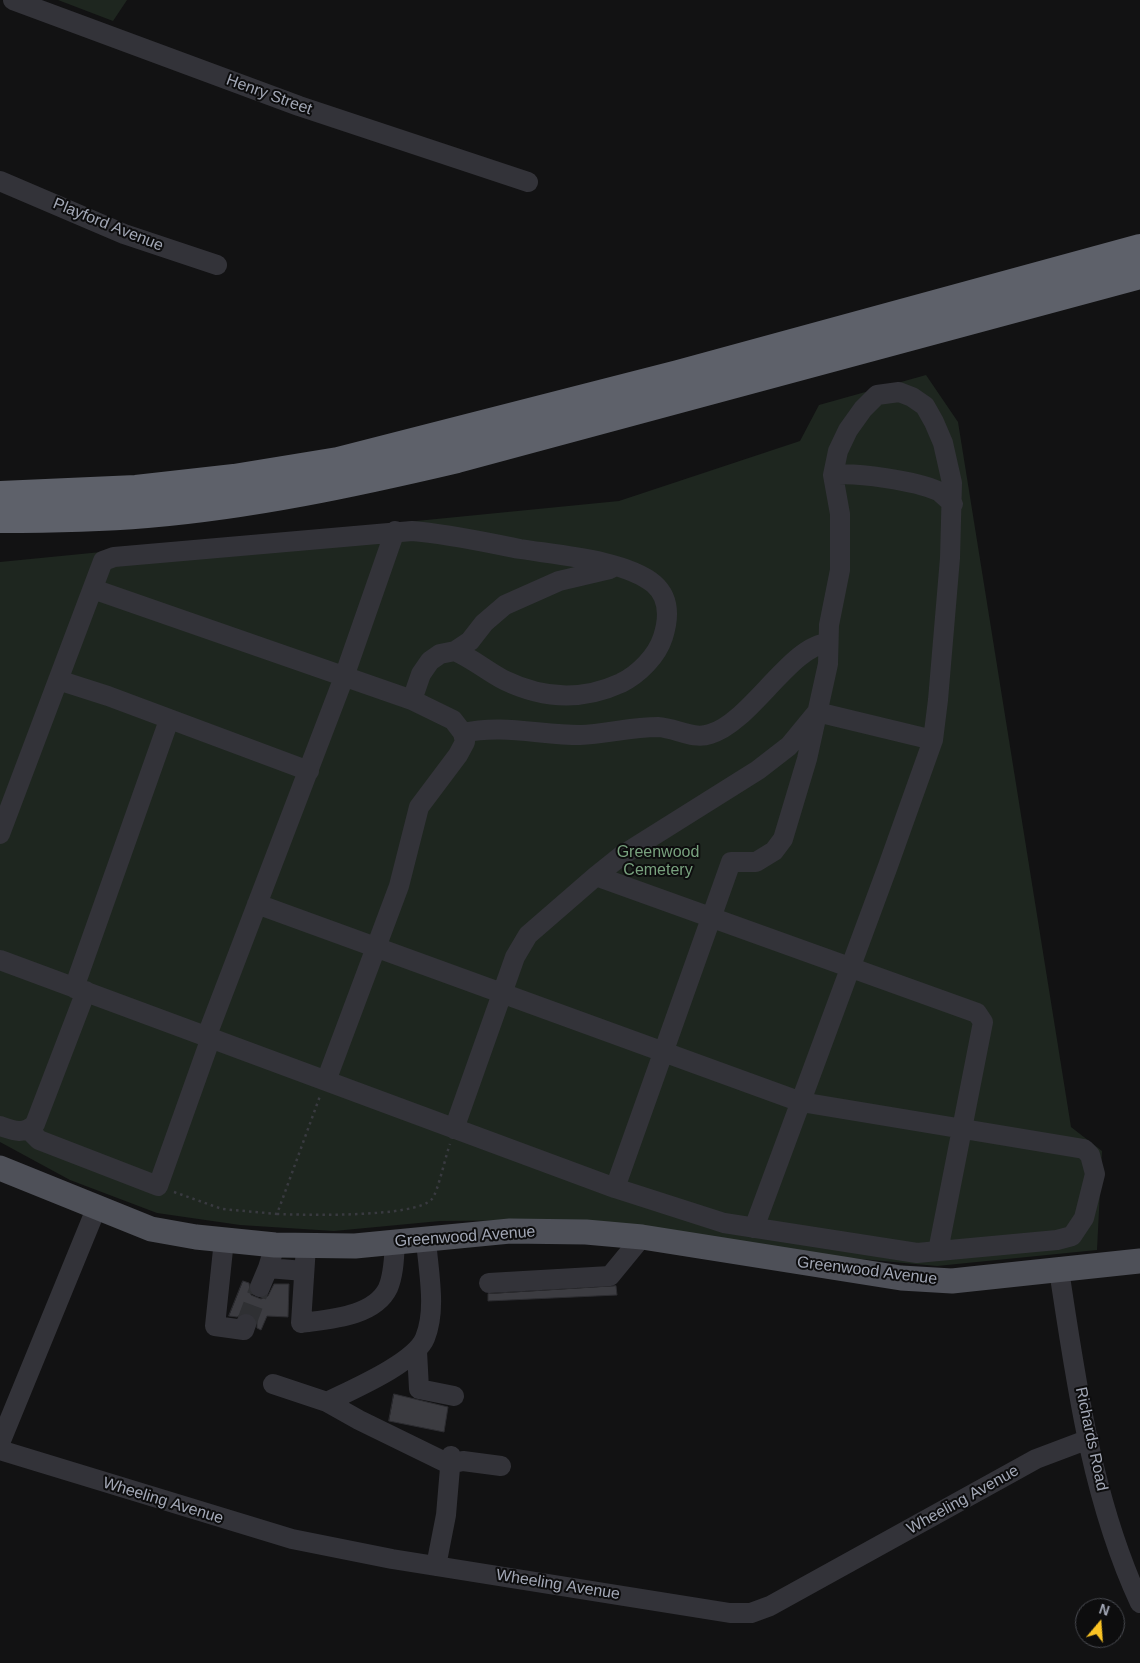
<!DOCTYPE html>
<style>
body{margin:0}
#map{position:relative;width:1140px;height:1663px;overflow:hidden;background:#121213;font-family:Helvetica,sans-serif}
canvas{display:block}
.north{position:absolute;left:1075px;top:1598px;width:50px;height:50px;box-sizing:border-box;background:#0d0d0e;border:1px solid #494b51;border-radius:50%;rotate:18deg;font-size:14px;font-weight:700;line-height:20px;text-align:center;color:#a2a7b5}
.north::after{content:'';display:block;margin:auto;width:18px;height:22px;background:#fac324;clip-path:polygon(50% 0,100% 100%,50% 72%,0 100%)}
</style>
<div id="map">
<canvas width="1140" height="1663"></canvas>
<div class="north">N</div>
</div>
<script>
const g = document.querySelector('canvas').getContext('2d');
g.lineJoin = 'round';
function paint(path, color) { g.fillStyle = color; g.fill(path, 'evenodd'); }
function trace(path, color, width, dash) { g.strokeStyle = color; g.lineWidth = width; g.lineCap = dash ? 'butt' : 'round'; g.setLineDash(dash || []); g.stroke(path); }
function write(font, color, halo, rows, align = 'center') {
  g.font = font + ' Helvetica,sans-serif'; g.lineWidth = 4; g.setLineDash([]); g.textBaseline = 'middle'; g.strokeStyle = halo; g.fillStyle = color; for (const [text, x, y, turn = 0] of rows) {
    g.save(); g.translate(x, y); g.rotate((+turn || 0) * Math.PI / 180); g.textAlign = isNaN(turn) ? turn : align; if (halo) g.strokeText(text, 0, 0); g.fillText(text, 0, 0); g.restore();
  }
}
const green = new Path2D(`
 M58,0H127L113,21Z
 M926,375L958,422L1071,1127L1102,1151L1097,1250L937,1266L839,1257L552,1220L440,1221L334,1231L240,1225L157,1213L70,1180L0,1142V562L619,501L800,441L819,405Z`);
const building = new Path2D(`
 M243,1281L249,1283L251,1295L261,1299L268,1296L274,1284H289L288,1317L267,1316L261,1330L257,1328V1321L250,1313H243L237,1317L229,1316Z
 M616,1286L617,1295L488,1301V1294Z
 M394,1394L448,1407L444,1432L389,1421Z`);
const minorTunnel = new Path2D(`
 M246,1324L260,1287`);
const path = new Path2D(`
 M174,1192L222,1209L277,1214L320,1096
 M277,1214C304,1215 416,1218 432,1199C438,1192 446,1154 450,1144`);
const minor = new Path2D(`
 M13,0L299,106L528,182
 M0,181L124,234L217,265
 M833,475C856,472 916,481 938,491C943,494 948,500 953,504
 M93,589L412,700L453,720L463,733L465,742L458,755L419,807L399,886L326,1081
 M58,680L108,696L309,771
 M412,700L421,674L430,661L440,654L455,651L470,641L484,623L505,605L559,581L610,569
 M463,733C502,724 540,735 580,735C606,734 631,727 658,727C676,728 693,740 710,734C750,723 791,645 828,643
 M0,834L103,561L114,557L412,531C449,534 484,542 520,549C557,555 626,560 654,584C670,598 669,618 663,637C657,656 639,674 621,683C582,701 543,699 504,680C487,671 473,659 455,651
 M596,876L977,1013L983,1022L938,1251
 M0,960L615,1188L724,1223L917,1253L1057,1240L1072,1236L1084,1218L1095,1174L1090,1155L1084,1149L801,1102L257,904
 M74,988L169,720
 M0,1126C14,1131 24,1135 35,1124L86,991
 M454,1129L515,957L528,935L596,876L621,856L758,770L789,746L817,712L933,740
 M29,1130L39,1140L158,1186L209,1043V1030L344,677L395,531
 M615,1188L731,862H756L774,851L783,839L807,759L828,664L829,625L840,570V514L833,475L838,451L848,430L863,409L877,395L899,392L912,397L925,406L934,422L943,443L952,483L950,558L938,700L933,740L888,866L754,1228
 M224,1240L215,1326L244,1330L246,1324
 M275,1245L268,1268L304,1271
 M306,1246L301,1323C329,1319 374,1317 388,1288C394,1274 394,1257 395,1242
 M1059,1270C1076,1382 1092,1500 1140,1603
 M489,1283L610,1276L642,1237
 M260,1287L268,1268
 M417,1351L419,1389L454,1396
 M273,1384L327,1402L359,1420L449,1464L463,1461L501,1466
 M327,1402C351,1390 415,1363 425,1338C437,1309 428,1270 426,1239
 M0,1443L96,1209
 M0,1450L292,1539L392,1559L730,1613H751L770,1606L1036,1459L1089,1439
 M436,1566L446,1515L451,1456`);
const major = new Path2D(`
 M0,1168L151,1229L196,1237L275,1245L355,1246L510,1231L586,1232L642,1237L901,1278L952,1281L1140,1261`);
const highway = new Path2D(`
 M0,495L136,489L234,478L338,461L678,374L1140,248
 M0,519C49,519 99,518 147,514C252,505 355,483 457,459L1140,275`);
const streetNames = [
 ["Henry Street",269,95,20],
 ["Playford Avenue",108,225,22],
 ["Greenwood Avenue",465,1237,-4],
 ["Greenwood Avenue",867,1271,7],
 ["Richards Road",1091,1439,78],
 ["Wheeling Avenue",963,1500,-29],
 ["Wheeling Avenue",163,1501,17],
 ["Wheeling Avenue",558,1585,9]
];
const parkNames = [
 ["Greenwood",658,853],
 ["Cemetery",658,871]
];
paint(green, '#1e261f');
paint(building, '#3c3c41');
trace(building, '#2c2c30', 1);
trace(minorTunnel, '#2f3033', 20, [20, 10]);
trace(path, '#393a40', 2.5, [2.5, 4]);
trace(minor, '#333339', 20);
trace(major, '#4e5058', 25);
trace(highway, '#5e616a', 28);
write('16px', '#a2a7b5', '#0d0d0e', streetNames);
write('16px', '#78a17e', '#0d0d0e', parkNames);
</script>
